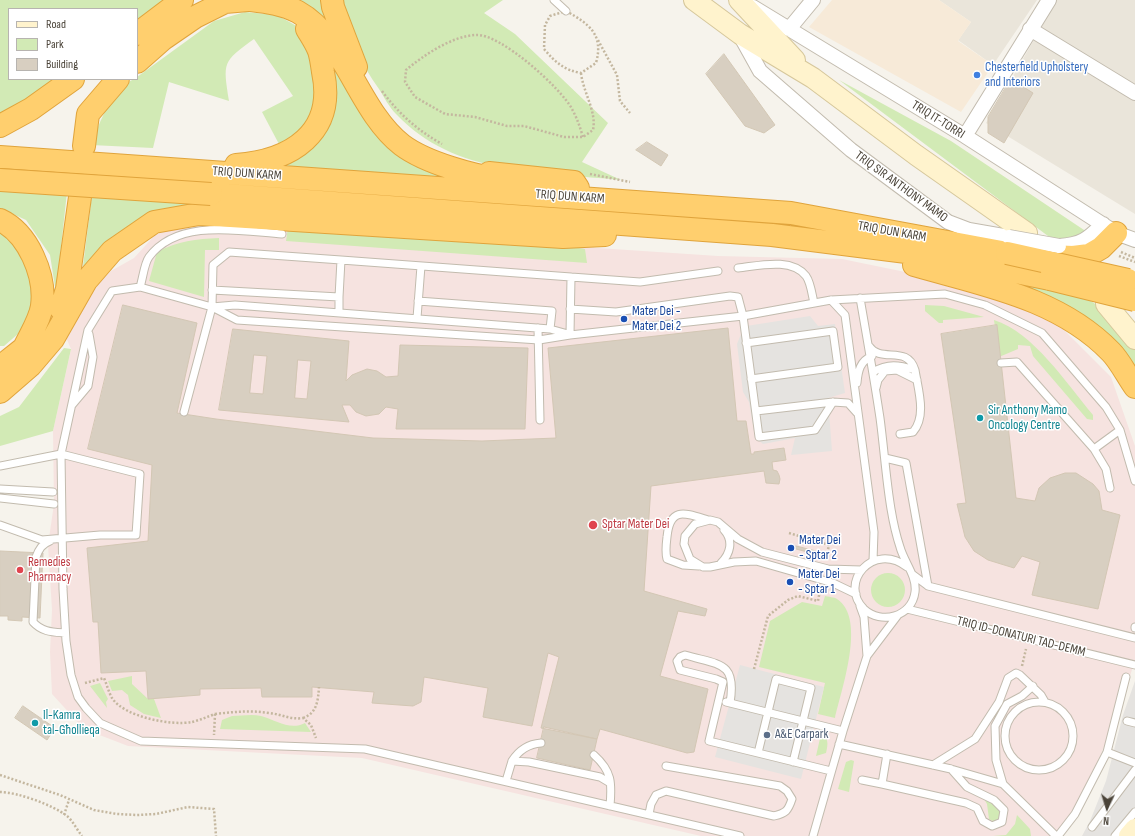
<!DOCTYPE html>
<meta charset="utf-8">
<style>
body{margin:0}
#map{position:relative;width:1135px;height:836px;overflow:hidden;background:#f6f3ec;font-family:"Sofia Sans Condensed",sans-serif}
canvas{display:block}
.legend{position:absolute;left:8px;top:8px;width:130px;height:72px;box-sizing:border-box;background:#fff;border:1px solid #b7b4b0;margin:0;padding:5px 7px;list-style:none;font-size:12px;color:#4b4439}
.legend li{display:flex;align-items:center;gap:8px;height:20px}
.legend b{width:20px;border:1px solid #b7b4b0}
.north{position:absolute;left:1087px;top:788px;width:40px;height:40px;-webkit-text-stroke:3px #fff;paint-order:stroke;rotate:184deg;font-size:11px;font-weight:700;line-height:16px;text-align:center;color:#4b4439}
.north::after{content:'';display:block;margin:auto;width:14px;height:18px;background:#4b4439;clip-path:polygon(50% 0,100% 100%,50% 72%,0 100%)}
</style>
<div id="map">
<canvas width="1135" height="836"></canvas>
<ul class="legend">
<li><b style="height:5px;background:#fff3cd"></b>Road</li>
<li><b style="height:11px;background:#d2eab5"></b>Park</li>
<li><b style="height:11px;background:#d8cfc1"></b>Building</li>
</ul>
<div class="north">N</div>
</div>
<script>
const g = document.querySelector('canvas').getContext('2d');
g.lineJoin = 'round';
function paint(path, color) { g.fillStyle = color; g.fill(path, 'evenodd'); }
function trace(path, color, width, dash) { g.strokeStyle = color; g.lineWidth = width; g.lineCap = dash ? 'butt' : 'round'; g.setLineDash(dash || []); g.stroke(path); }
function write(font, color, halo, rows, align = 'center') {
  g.font = font + ' "Sofia Sans Condensed",sans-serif'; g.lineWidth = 3; g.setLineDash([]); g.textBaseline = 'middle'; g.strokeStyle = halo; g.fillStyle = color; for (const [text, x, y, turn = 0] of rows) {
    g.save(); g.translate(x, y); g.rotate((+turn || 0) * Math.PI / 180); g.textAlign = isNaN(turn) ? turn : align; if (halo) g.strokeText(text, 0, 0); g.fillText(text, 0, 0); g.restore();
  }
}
const residential = new Path2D(`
 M939,0H1037L993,65L958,40L971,22Z
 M1057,0H1135V214L986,123Z`);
const commercial = new Path2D(`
 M832,0H939L971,22L958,41L993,65L961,112L809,27Z`);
const medical = new Path2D(`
 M222,223L718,256L842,259L949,281L1012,304L1059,325L1111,377L1135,446V660L1116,721L1063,836H701L362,758L128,746L84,729L52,694L50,652L52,610L48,545L54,504L53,431L71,349L65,335L100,282L111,271L134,258L155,235L185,224Z`);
const green = new Path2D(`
 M0,0H176L137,28V9H9V79H66L0,115Z
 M301,0H329L333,21L324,23Z
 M343,0H503L484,13L515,34L608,123L582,162L621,180C542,172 454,176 396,114C389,107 384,97 379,89C360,63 347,32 343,0Z
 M245,12L277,15L300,28L323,85L307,129L280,146L262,112L293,96L254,39C222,62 223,62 229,101L169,82L153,148L91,145C98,127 114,81 137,79V77L214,21Z
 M331,64L352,97L466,181L270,166L297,157Z
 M839,80L951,141L1087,232L1062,241L1048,236Z
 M0,187L67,192L56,293L50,255L26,220L0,208Z
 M92,195L212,203L82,274Z
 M0,224L38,277L33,321L4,346H0Z
 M288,227L567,246L585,249L587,263L286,241Z
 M219,238V250H205L204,297L149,281L157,252C178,241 196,239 219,238Z
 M1023,284L1088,299L1114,317L1135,350V372L1022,290Z
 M925,305L944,306L984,317L943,320V323H939L925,311Z
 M994,320C1033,332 1067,384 1093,415V420L1087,419L1033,356L1030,346L1018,345V349L999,357Z
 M64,348L71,349L53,431L0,446V416L19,407Z
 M871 590a17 17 0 1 1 34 0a17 17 0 1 1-34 0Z
 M825,596C828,597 834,597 837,599C867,618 841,691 835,718L818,714L825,683L759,667L770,621L802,602L822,606Z
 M132,676V684L148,699H154L161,718L144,714L130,705L128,695L122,690L112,691L108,681Z
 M100,683L108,699L106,702L107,708L90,686Z
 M232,716C241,716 252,714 261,716C276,720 290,731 305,723L311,732L220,729L222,720Z
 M821,734C829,738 828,744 826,753L816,756Z
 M851,760L854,761L849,792L838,789L846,762Z
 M984,799L991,802L1001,810V819L995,822L989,819L987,804Z
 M1017,815L1030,829L1031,836H993L1006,835L1015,824Z`);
const parking = new Path2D(`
 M810,316L818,326L835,324L845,393L828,398L832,451L791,455L795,438L763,444L755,437L749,402L743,392L737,344L741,334L740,327Z
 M740,665L824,687L801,779L715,757Z
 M1135,681V807L1110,836H1082L1090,821L1106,781L1123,715Z`);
const building = new Path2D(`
 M724,54L775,125L764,133L745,126L706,74Z
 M1011,79L1033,93L1004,143L988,133V117Z
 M647,142L668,155L661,166L636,150Z
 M123,305L197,323L177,413L216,419L373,438L482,441L556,438L548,348L728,328L737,421H746L751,454H754V452L784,448L786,460L772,462L773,470L777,471L779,475L780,479L779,484L766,483L764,471L651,486L644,591L707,609L705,616L678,611L660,676L708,689L694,752L687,753L600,729L597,739L541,728L559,657L548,653L532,726L483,717L488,688L424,677L421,702L413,706L372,703L374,692L312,687V697H262L261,688L200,689V695L148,699L146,671L101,673L98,622H93L87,548L148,541L152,465L88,449Z
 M997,325L1016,498L1035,501L1039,488L1050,478L1065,473H1076L1093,484L1099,491L1102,510L1120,515L1098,609L1032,595L1040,562L1022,556L1014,568L988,560L974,551L965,537L957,504L966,503L941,334Z
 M233,329L349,341L346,381L352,375L367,369L377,371L386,377L398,376L400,345L528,348L525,429H396L398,409L386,407L379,414L366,416L356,412L350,405H342L349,422L219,410ZM254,355L267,356L263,394L250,393ZM298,360L311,361L307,399L295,398Z
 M796,546L816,551L815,554L796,549Z
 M0,551L43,553L40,618L22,617V621L8,620V616H0Z
 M23,706L55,728L47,740L15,718Z
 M544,727L597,739L590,770L537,758Z`);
const path = new Path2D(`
 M566,11C589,24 604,34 596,63L581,73C564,70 555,62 544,49L545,25L550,16Z
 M598,40L617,75L620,101L630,113
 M581,73C583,92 597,112 593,130L583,137H564L524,126H507L475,117L445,114L415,97L405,82L406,70C424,55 452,36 476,35C500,33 561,88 572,109C577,118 580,127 583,137
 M382,91C399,114 417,130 442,144
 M590,174L630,182
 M1121,252L1135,258
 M1119,256L1135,262
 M789,533L829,545L827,554
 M1022,666L1026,649
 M754,669L768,616L788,600L798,596L818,601L820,590
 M85,683L104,678C107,685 109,693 112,698C124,717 172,726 192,722C200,720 207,717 215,714L214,735
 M215,714C233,712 250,710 269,713C281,714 290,720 303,718L311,725L316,738
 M303,718C317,713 318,701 319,687
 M0,775L60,795L94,810L117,814L137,815L156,814L188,807L214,809L216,836
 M0,792C17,792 53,805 67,816C73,821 77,830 82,836
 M64,815L69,800`);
const lane = new Path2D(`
 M554,0L566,11
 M341,260L571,277
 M738,268C758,266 791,257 806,276C811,283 812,295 814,303
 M140,287C143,278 144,264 149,257C178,218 240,231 282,234
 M339,297V312
 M860,298C867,338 874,378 880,418C884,448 886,479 891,509C893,521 896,535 900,547C904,562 917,576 915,592C912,617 881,625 864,609C838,583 873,541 907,567
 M831,300L845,315L874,532L873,561
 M418,301L552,311L550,329
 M212,307L235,305L550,329L568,334
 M570,309L616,312L730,296L738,297L743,316L759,437L815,430L833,402
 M417,318L421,266
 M538,328L540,420
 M570,335L571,277L640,282L718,271
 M746,343L833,331L838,367L751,379
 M869,346C881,364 907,344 915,370C899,365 888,363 873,372
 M1001,363L1017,362L1094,449L1106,469L1110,488
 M857,383C858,371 860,361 872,356
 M876,388L878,380L885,371L897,370L917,380
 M72,405L88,386L93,357L89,334
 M756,411L833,402L848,403L857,413
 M184,412L212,307L213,265L229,252L341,260L339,297L212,290
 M900,434L913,432C927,416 918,389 915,370
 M1094,449L1120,430
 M885,458L906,463L928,586
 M0,466L61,454L140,474L136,535H100L42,540L0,525
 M0,489L53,492
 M0,498L54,504
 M50,541C42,544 39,549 36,557L33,622C42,632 52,632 65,633
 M721,563C730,554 734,541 724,530
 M699,566L683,565L667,559C665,552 666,545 667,537C670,506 685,513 708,520
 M912,574L928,586L1135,638
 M856,594L833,583L756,561L734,562L710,567H703L690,559L684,544L685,536L695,524L710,520L718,522L738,539L762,552L828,569L861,570
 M860,606L864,617L867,656L898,615
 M907,609L1135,665
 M1135,628V627
 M1005 736a34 34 0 1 1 68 0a34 34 0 1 1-68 0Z
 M726,702L843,731
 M730,703C737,661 719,665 685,655L680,657L677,661L680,670L716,679L723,682L709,741L758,753
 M1127,721L1135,723
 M839,744L951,769L1003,784L1056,836
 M1107,752L1135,763
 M887,754L882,784L966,803L977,808L983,821L992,826L1002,822L1004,810L994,800L967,787L951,769
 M594,755C612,771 612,783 610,806
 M512,761C519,750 528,744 541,743
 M793,762L811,688L776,679L758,753L831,771
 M933,765L975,739L999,702L1008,678L1016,673L1020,675L1041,695L1045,702
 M862,780L882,784
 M506,781L512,761L529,762L600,777L610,783
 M1003,784L996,760L995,726L1007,704L1022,696L1033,686
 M649,814L651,804L656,795L666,791L774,816C786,813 788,811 792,799L787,791L780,786L666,766
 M1092,827L1135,770
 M740,836L365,749L141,741L100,723L86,708L78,697L71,675L66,641L63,589L61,454L88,330L112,291L140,287L212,307L237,320L539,340L570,335L743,316L831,300L945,294L985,305L1042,333L1106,407L1120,430L1135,481
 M813,836L843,731L867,656
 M1058,836L1075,814L1107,752L1126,677
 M1115,836L1135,812`);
const street = new Path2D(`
 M753,7L965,136L1116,233L1135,240
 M789,29L813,0
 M1030,29L1135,93
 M740,35L760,71L851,150L948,222L969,230L1009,237
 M965,136L1049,0
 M1059,246C1081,245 1088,239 1103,224`);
const secondary = new Path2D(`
 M694,0L740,34L813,78L916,155L1027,233
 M739,0L795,60
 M1106,304L1135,339
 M1129,836L1135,829`);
const highway = new Path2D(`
 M251,0C267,2 283,4 298,12C345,38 358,111 402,145C426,163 474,176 503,180
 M332,0L333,7L356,67
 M137,34L182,0
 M137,62L163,39L195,17L225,2L248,0
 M0,126L31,109L73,79
 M84,146L88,114L118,79
 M0,157L791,213L1007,253L1049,256L1073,257L1089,255L1101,248L1116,233
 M236,165C291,161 336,133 323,72C322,65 321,57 319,51C316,43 311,36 307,29
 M489,173L574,182L578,188
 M211,194L772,235L938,256L1050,279
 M0,220C28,233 46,275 42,306C40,320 30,335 24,348
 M914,265C983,285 1059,298 1111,352C1120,361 1127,376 1135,387
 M61,309L67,289L80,197
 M0,367L24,348L34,338
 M0,392L30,366L53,339L86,281L112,251L154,222L199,214L563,237L605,235`);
const streetBridge = new Path2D(`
 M1009,237L1059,246`);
const highwayBridge = new Path2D(`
 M0,180L211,194
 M1007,253L1128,280
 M1050,279L1135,300`);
const markers = [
 [977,75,4,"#3f7fe0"],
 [624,319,4,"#1a4fb4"],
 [980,418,4,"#0f9aa8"],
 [593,525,5,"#e0444e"],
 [791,548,4,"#1a4fb4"],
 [20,570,4,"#e0444e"],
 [790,582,4,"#1a4fb4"],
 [35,723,4,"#0f9aa8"],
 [767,735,4,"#5c6f8a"]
];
const shopNames = [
 ["Chesterfield Upholstery",985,68],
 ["and Interiors",985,83]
];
const streetNames = [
 ["TRIQ IT-TORRI",938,120,32],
 ["TRIQ DUN KARM",247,174,4],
 ["TRIQ SIR ANTHONY MAMO",901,187,36],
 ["TRIQ DUN KARM",570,197,4],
 ["TRIQ DUN KARM",892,232,10],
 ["TRIQ ID-DONATURI TAD-DEMM",1021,637,14]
];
const transitNames = [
 ["Mater Dei -",632,312],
 ["Mater Dei 2",632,327],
 ["Mater Dei",799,541],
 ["- Sptar 2",799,556],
 ["Mater Dei",798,575],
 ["- Sptar 1",798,590]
];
const cultureNames = [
 ["Sir Anthony Mamo",988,411],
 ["Oncology Centre",988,426],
 ["Il-Kamra",43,716],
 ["tal-Għollieqa",43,731]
];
const healthNames = [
 ["Sptar Mater Dei",602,525],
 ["Remedies",28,563],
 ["Pharmacy",28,578]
];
const serviceNames = [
 ["A&E Carpark",775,735]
];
paint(residential, '#eae5da');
paint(commercial, '#f7ead8');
paint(medical, '#f6e3e0');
paint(green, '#d2eab5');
paint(parking, '#e5e3e0');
paint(building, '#d8cfc1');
trace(building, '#d3c7b4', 1);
trace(lane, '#c2bbae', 9);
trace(street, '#c2bbae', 16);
trace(secondary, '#d6c79b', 22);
trace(highway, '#e0a43c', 24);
trace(path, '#c4b79f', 2.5, [2, 2]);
trace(lane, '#fff', 7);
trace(street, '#fff', 14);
trace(secondary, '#fff3cd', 20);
trace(highway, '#ffcf6e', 22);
trace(streetBridge, '#c2bbae', 16, []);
trace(highwayBridge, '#e0a43c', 24, []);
trace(streetBridge, '#fff', 14);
trace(highwayBridge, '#ffcf6e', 22);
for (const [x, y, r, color] of markers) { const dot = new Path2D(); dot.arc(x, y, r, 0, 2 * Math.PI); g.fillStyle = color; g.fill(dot); trace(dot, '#fff', 1.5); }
write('13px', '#366cbe', '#fff', shopNames, 'left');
write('13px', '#4b4439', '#fff', streetNames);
write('13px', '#164399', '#fff', transitNames, 'left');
write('13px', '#0d838f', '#fff', cultureNames, 'left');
write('13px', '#be3a42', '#fff', healthNames, 'left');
write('13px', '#4e5e75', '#fff', serviceNames, 'left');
</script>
